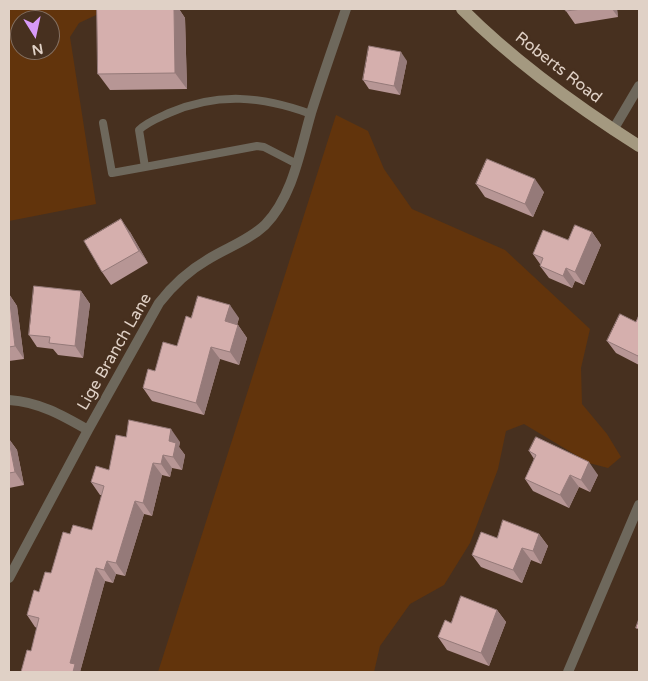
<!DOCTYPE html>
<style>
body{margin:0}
#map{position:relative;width:648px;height:681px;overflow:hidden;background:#47301f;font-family:"Varela Round",sans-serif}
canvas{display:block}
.frame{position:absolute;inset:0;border:10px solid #e0d1c6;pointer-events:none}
.north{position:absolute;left:10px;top:10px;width:50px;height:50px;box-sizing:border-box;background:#47301f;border:1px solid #847062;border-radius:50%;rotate:170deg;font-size:14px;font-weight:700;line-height:20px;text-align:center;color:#e0d1c6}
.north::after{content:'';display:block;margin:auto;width:18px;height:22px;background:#d89af8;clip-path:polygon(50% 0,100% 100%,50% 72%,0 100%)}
</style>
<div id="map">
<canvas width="648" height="681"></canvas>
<div class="frame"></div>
<div class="north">N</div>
</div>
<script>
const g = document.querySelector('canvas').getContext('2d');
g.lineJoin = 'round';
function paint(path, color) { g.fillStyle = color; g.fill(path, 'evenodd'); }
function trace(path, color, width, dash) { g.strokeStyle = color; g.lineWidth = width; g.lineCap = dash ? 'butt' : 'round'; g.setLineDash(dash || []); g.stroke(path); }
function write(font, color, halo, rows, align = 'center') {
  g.font = font + ' "Varela Round",sans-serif'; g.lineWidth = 5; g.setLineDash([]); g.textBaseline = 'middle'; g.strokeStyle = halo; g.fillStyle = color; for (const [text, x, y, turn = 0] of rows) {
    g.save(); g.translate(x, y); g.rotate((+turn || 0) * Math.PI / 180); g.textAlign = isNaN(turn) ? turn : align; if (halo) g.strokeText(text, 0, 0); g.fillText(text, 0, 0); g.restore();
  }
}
const green = new Path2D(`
 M9,9H109L79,23L70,37L96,204L9,221ZM20,20H50V50H20Z
 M336,115L368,131L384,169L412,209L505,250L590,329L581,368L582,404L607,434L621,457L608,468L589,463L524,424L506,431L498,469L470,543L444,585L410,604L380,646L374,672H158Z`);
const lane = new Path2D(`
 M103,123L112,173L145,167
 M297,164L264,147L257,146L145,167L139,130C147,122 158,118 169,113C218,92 262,96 311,114`);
const street = new Path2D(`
 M613,130L639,86
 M9,400C39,402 62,415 88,430
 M9,578L88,430L159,303C173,285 188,271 207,260C226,248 248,241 265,225C293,196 300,151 311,113C322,78 334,44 346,9
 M568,672L639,505`);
const primary = new Path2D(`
 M462,9C515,62 576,106 639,146`);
const wall = new Path2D(`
 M97,9H179L185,18L187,89L110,90L98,74Z
 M565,9H617L618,17L575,24L566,11Z
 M407,61L400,95L369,89L363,80Z
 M476,184L544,192L533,217L485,197Z
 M130,232L148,263L111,285L102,272Z
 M592,232L601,245L584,285L575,281L572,288L549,278L540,266V264L533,254Z
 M81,291L90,304L83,358L58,355L53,349L37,347L29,335Z
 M9,294L17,306L24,359L9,361Z
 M639,315V365L616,353L607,341L636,322Z
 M191,318H239L237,325H238L247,338L239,365L220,359L204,415L152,401L143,388L155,371L177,346Z
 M126,437L180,442L179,447L185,455L182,470L172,468L170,477L162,475L152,516L144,514L125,576L116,574L113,583L105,581L80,672H21L31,651L37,628L35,627L27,615L39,592L51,573L70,534L92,530L102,495H100L91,482L109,470Z
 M9,439L17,450L24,485L9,488Z
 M529,451L598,475L590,492L579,487L569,508L533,491L525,479L534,459Z
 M539,534L548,546L541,564L531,560L522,583L481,567L472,555L497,538Z
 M497,610L506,622L489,666L447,650L438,637L451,623Z`);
const shadedWall = new Path2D(`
 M174,9H179L185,18L187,89L175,73Z
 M612,9H617L618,17Z
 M401,52L407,61L400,95L394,86Z
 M535,179L544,192L533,217L525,204Z
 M121,219L130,232L148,263L139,251Z
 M592,232L601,245L584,285L575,272Z
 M566,268L575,281L572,288L563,276Z
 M81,291L90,304L83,358L75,346Z
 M9,294L17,306L24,359L15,346Z
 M230,305L239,318L234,334L225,321Z
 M238,325L247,338L239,365L230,352Z
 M211,347L220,359L204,415L196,403Z
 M171,429L180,442L179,447L185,455L182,470L173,457L169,441Z
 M9,439L17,450L24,485L15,472Z
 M163,455L172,468L170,477L161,464Z
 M589,462L598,475L590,492L581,480Z
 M153,463L162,475L152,516L143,503Z
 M570,475L579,487L569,508L560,495Z
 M135,501L144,514L125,576L116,563Z
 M539,534L548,546L541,564L533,551Z
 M522,548L531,560L522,583L513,570Z
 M107,561L116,574L113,583L104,570Z
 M96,568L105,581L80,672H73L70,663Z
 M497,610L506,622L489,666L481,653Z`);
const building = new Path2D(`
 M97,9H174L175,73L98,74Z
 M565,9H582L566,11Z
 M369,46L401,52L394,86L363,80Z
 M487,159L535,179L525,204L476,184Z
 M121,219L139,251L102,272L84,241Z
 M575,225L592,232L575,272L566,268L563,276L540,266L543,258L533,254L543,230L568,240Z
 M34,286L81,291L75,346L49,343L50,337L29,335Z
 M9,295L15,346L9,347Z
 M198,296L230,305L225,321L238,325L230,352L211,347L196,403L143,388L148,369L155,371L163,342L177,346L186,316L191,318Z
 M620,314L636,322L639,315V353L638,356L607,341Z
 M129,420L171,429L169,441L176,443L173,457L163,455L161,464L153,463L143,503L135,501L116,563L107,561L104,570L96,568L70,663L75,664L73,672H21L27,650L31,651L39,618L27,615L34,590L39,592L45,572L51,573L63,532L70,534L73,525L92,530L104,486L91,482L96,466L109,470L116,435L126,437Z
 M536,437L589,462L581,480L570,475L560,495L525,479L536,455L529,451Z
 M9,441L15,472L9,473Z
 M503,520L539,534L533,551L522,548L513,570L472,555L481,532L497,538Z
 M461,596L497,610L481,653L438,637L445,620L451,623Z
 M639,619V629L636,628Z`);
const streetNames = [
 ["Roberts Road",558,68,38],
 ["Lige Branch Lane",115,352,-60]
];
paint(green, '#62340c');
trace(lane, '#6e685c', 8);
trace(street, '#6e685c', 10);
trace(primary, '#a49980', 12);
paint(wall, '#b79695');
paint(shadedWall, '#957a79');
paint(building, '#d5afad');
trace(building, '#957a79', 1);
write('16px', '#e0d1c6', '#47301f', streetNames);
</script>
